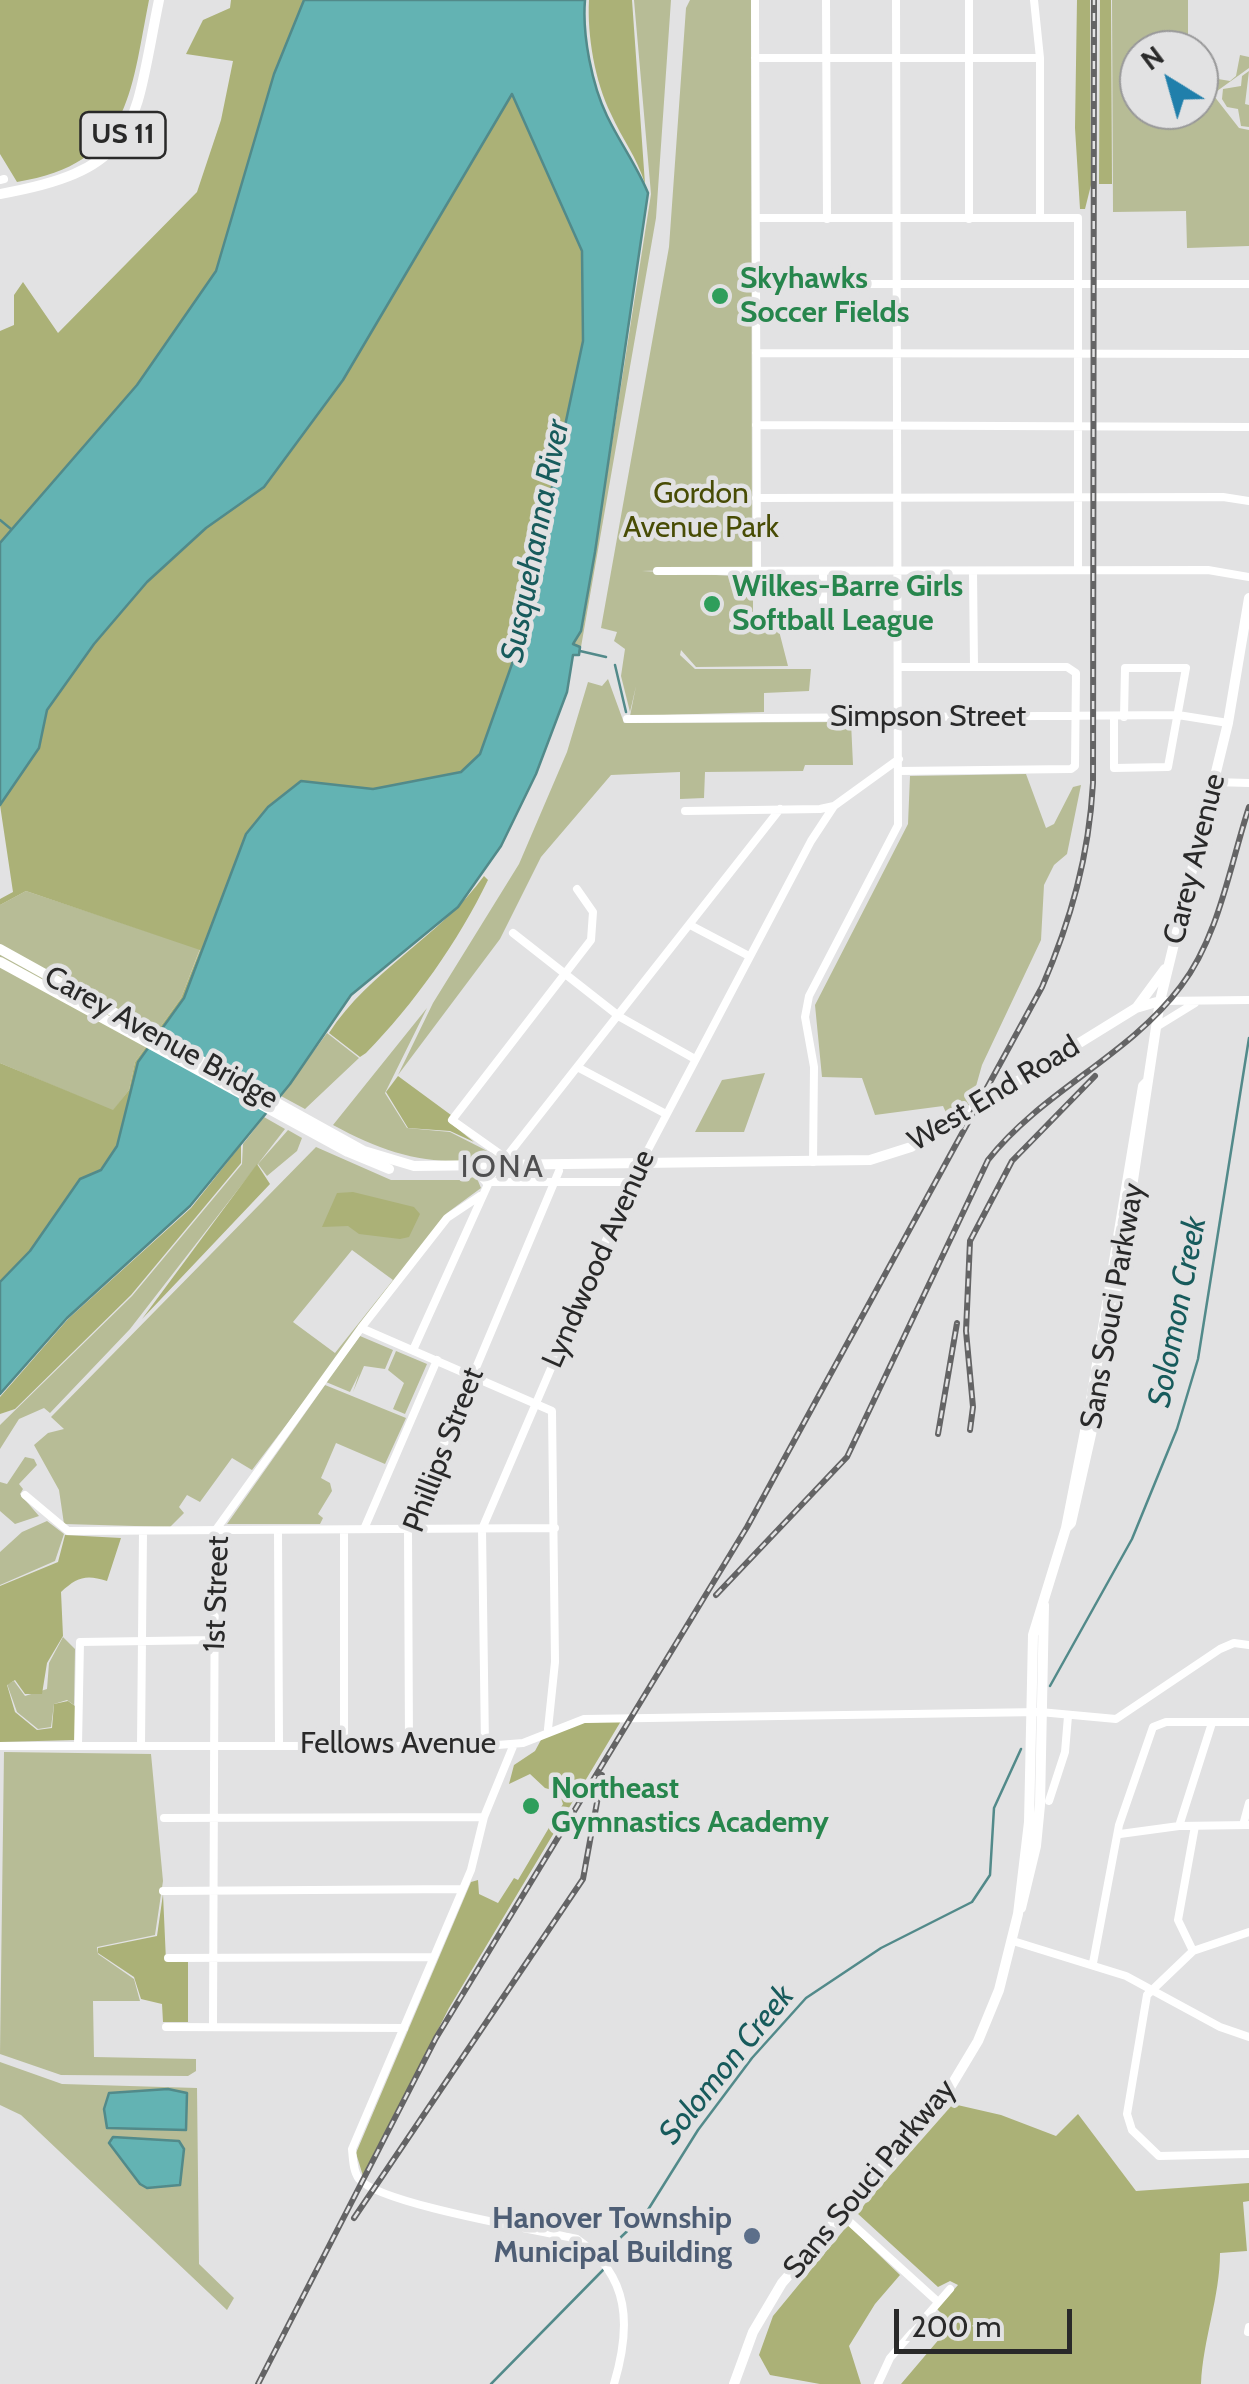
<!DOCTYPE html>
<style>
body{margin:0}
#map{position:relative;width:1249px;height:2384px;overflow:hidden;background:#e2e2e3;font-family:Cabin,sans-serif}
canvas{display:block}
.north{position:absolute;left:1119px;top:30px;width:100px;height:100px;box-sizing:border-box;background:#e2e2e3;border:2px solid #989899;border-radius:50%;rotate:323deg;font-size:28px;font-weight:700;line-height:40px;text-align:center;color:#292929}
.north::after{content:'';display:block;margin:auto;width:35px;height:45px;background:#207fab;clip-path:polygon(50% 0,100% 100%,50% 72%,0 100%)}
.scale{position:absolute;left:894px;top:2309px;width:178px;height:45px;box-sizing:border-box;border:5px solid #292929;border-top:0;padding-left:12px;font-size:30px;line-height:35px;white-space:nowrap;color:#292929;-webkit-text-stroke:8px #e2e2e3;paint-order:stroke}
</style>
<div id="map">
<canvas width="1249" height="2384"></canvas>
<div class="north">N</div>
<div class="scale">200 m</div>
</div>
<script>
const g = document.querySelector('canvas').getContext('2d');
g.lineJoin = 'round';
function paint(path, color) { g.fillStyle = color; g.fill(path, 'evenodd'); }
function trace(path, color, width, dash) { g.strokeStyle = color; g.lineWidth = width; g.lineCap = dash ? 'butt' : 'round'; g.setLineDash(dash || []); g.stroke(path); }
function write(font, color, halo, rows, align = 'center') {
  g.font = font + ' Cabin,sans-serif'; g.lineWidth = 9; g.setLineDash([]); g.textBaseline = 'middle'; g.strokeStyle = halo; g.fillStyle = color; for (const [text, x, y, turn = 0] of rows) {
    g.save(); g.translate(x, y); g.rotate((+turn || 0) * Math.PI / 180); g.textAlign = isNaN(turn) ? turn : align; if (halo) g.strokeText(text, 0, 0); g.fillText(text, 0, 0); g.restore();
  }
}
const green = new Path2D(`
 M634,0H671L656,218L581,647L573,644L582,630L588,596L651,194Z
 M690,0H751L752,567L642,571L753,577V618L778,627L788,666L696,667L681,650L680,655L695,669H811L809,691L764,693V712L630,716L636,686L630,712L621,676L625,649L614,641L617,632L601,628L669,247L686,8Z
 M1112,0H1188V50H1139V110H1199V100L1214,96L1239,128L1249,130V246L1187,248L1186,211L1113,212Z
 M1240,55L1249,57V68L1206,99L1199,97V61L1216,66L1218,79L1230,81L1236,76Z
 M1249,71L1245,104L1249,105V127L1241,126L1238,109L1227,107L1222,99L1223,89L1241,86L1242,76Z
 M608,679L624,723L851,722L853,765H805L803,771L705,772L704,798L680,799V772L611,775L541,857L500,939L398,1075L433,1003L519,864L567,752L588,682L602,686Z
 M1026,774L1046,828L1054,824L1073,787L1081,785L1067,854L1054,865L1044,885L1041,940L982,1065L971,1104L948,1117L943,1106L875,1115L862,1078L822,1077L815,1005L908,824L910,776Z
 M26,891L200,949L181,998L135,1062L129,1090L113,1111L0,1063V905Z
 M427,1008L385,1093L407,1128L450,1132L501,1158C435,1168 390,1156 333,1125Z
 M327,1033L359,1058L305,1109L281,1096Z
 M765,1073L744,1132H695L722,1080Z
 M264,1117L285,1129L130,1329L50,1413L44,1408L19,1419L0,1449V1425L132,1296L242,1164L243,1144Z
 M288,1130L302,1138L297,1151L267,1176L258,1164Z
 M316,1147L391,1180H465L476,1176L481,1188L447,1213L252,1470L232,1458L200,1502L187,1495L179,1507L184,1513L170,1527L64,1524L59,1490L34,1445L48,1433L64,1429L51,1417ZM352,1250L393,1280L335,1353L293,1322Z
 M360,1336L393,1350L385,1369L364,1366L353,1392L359,1374L350,1392L326,1382Z
 M396,1351L427,1364L405,1414L393,1409L404,1383L388,1370Z
 M325,1385L406,1418L385,1464L336,1443L321,1478L330,1483L332,1491L318,1514L323,1518L320,1524H227Z
 M25,1457L34,1459L37,1465L19,1484L23,1489L20,1494L39,1516L15,1524L0,1511V1482L7,1484Z
 M47,1521L64,1534L55,1561L0,1585V1552L22,1532Z
 M63,1637L75,1649L74,1705L67,1700L54,1704L51,1727L38,1729L17,1712L7,1684L14,1681L25,1696L47,1689L49,1663Z
 M4,1752L151,1754L163,1881L155,1935L97,1947L98,1954L134,1979L140,2001H93L94,2057L196,2059V2071L188,2076L61,2075L0,2054Z
 M0,2062L62,2084L197,2088L199,2264L234,2298L227,2310L21,2115L0,2105Z`);
const forest = new Path2D(`
 M0,0H149C130,96 130,163 17,182L0,154Z
 M231,0H304L274,74L216,271L137,385L0,543V331L14,325V295L23,282L58,333L197,192L221,120L233,61L186,54L203,20L230,8Z
 M589,0H632L645,184C637,157 622,139 611,114C595,82 587,35 589,0Z
 M1077,0H1090L1091,185L1085,209H1080L1075,128Z
 M1100,0H1111L1112,184H1099Z
 M512,93L582,251L583,341L518,647L480,755L461,772L373,789L301,782L210,928L184,998L138,1062L117,1146L101,1171L80,1179L30,1251L0,1282V1063L113,1110L129,1090L135,1062L181,998L200,950L26,891L0,905V899L13,892L0,805L39,748L47,710L94,644L146,582L206,528L264,487L343,380Z
 M484,876L488,880C458,942 414,1004 366,1053L360,1057L329,1033C370,970 440,937 484,876Z
 M398,1076L451,1115L448,1121L474,1142L450,1131L408,1128L386,1092Z
 M241,1145V1163L131,1295L15,1409L0,1414V1397L68,1319L191,1208Z
 M257,1164L270,1184L142,1319Z
 M353,1192L414,1207L420,1214L409,1237L400,1239L359,1234L348,1226L322,1227L337,1193Z
 M65,1535L121,1538L107,1581C86,1574 77,1577 61,1592L63,1636L47,1663L42,1694H25L15,1680L7,1685L15,1712L37,1730L52,1728L54,1704L68,1701L75,1706L76,1740L0,1742V1586L58,1562Z
 M621,1721L449,2008L363,2176L356,2153L471,1882L478,1880L479,1894L498,1903L514,1878L518,1880L563,1804L559,1792L545,1788L530,1774L509,1784L514,1765L535,1751L542,1738L579,1723Z
 M163,1894L166,1961L188,1962V2022H163L162,2004L141,1999L134,1977L98,1953V1948L157,1936Z
 M953,2104L1001,2115L1056,2136L1078,2114L1136,2191L1249,2183V2201L1243,2202L1247,2251L1220,2253C1220,2297 1203,2339 1201,2384H901L952,2324L937,2309L958,2285L950,2281L938,2287L857,2213Z
 M848,2225L900,2275L875,2304L849,2346L861,2384H820L770,2375L759,2355L773,2316Z`);
const water = new Path2D(`
 M304,0H585C582,35 592,85 607,116C620,143 637,166 648,193L595,552L581,631L573,644L580,647L579,655H573L567,692L536,774L501,846L458,907L351,995L290,1084L190,1206L67,1318L0,1394V1282L30,1251L80,1179L101,1170L117,1146L138,1062L184,998L246,834L268,807L301,781L373,789L461,772L480,754L518,647L583,341L582,251L512,94L343,380L264,487L206,528L147,582L94,644L47,710L39,748L0,805V543L137,385L216,271L274,74Z
 M168,2089L187,2093L186,2130L107,2128L104,2109L109,2093Z
 M113,2137L179,2141L184,2149L180,2185L147,2188L140,2184L109,2143Z`);
const stream = new Path2D(`
 M0,520L11,529
 M580,651L606,657
 M615,665L626,712
 M1050,1686L1132,1539L1177,1429L1198,1359L1249,1038
 M609,2262L620,2238L646,2213L698,2130L752,2058L806,1998L881,1948L972,1902L990,1875L994,1808L1021,1749
 M491,2384L604,2269`);
const minor = new Path2D(`
 M755,0L757,572
 M826,0L827,219
 M969,0V219
 M1034,0L1040,58V218
 M755,58H1040
 M0,180L4,179
 M756,218H1078V570
 M756,284H1249
 M756,353L1249,354
 M756,425L1249,427
 M756,498L1223,497L1249,501
 M657,571L1208,570L1249,577
 M973,571L974,667
 M823,628V572
 M1114,717V768L1168,767L1186,668H1125L1124,717
 M627,719L1178,715L1228,723
 M899,771L1071,769L1075,766L1076,673L1067,667H899
 M1214,782L1249,783
 M685,811L820,809L834,806L899,759
 M692,926L749,956
 M513,933L620,1017L695,1059
 M1160,1001L1249,1000
 M1156,1027L1195,1003
 M579,1068L666,1114
 M500,1154L452,1120L591,940L593,912L577,889
 M813,1162L814,1067L805,1017L809,996L898,825L896,0
 M500,1165L780,809
 M476,1171L486,1182
 M486,1182H631
 M361,1328L552,1411L555,1662L548,1729
 M413,1350L494,1171
 M25,1495L68,1531L555,1528
 M364,1529L437,1360
 M278,1530L279,1744
 M344,1530V1744
 M514,1744L484,1817L471,1870L352,2149C353,2159 353,2171 359,2179C380,2204 537,2230 577,2239C631,2276 631,2327 614,2384
 M78,1745L80,1642L214,1640
 M141,1745L143,1532
 M409,1745L408,1529L559,1171
 M0,1746H485L523,1743L584,1719L1040,1712L1116,1719L1220,1649L1234,1643L1249,1645
 M485,1746L482,1529L631,1182L811,841L834,806
 M1049,1801L1065,1752L1068,1716
 M164,1818L484,1817
 M1243,1825L1249,1803
 M1179,1826L1212,1723
 M1120,1834L1179,1826L1249,1825
 M163,1891L462,1889
 M1249,1932L1193,1951L1147,1995L1127,2114L1132,2130L1159,2156L1249,2154
 M1013,1941L1126,1976L1220,2027L1249,2037
 M1193,1951L1178,1920L1195,1826
 M168,1958L433,1957
 M1093,1963L1119,1825L1153,1727L1166,1722H1249
 M213,2025L215,1531L361,1328L447,1218L480,1196
 M166,2027L404,2028
 M840,2213L937,2301
 M1248,2332L1249,2327
 M878,2384L890,2358L950,2289`);
const major = new Path2D(`
 M0,194C142,169 133,126 159,0
 M0,949L364,1151L414,1166L870,1160L911,1147L1136,1008L1160,1001
 M0,962L348,1152L389,1169
 M1137,1007L1165,969
 M1113,1313L1160,1001L1228,723L1249,598
 M1066,1528L1071,1523L1097,1408
 M1021,1908L1036,1846L1040,1805L1044,1605
 M734,2384L753,2332L782,2283L948,2091L978,2041L999,1990L1018,1914L1029,1822L1033,1635L1066,1528L1090,1406L1143,1086L1148,1081`);
const rail = new Path2D(`
 M970,1430L973,1407L966,1331L970,1241L1012,1161L1095,1076
 M938,1434L957,1323
 M716,1595L847,1457L988,1160C1042,1091 1129,1056 1181,986C1219,936 1230,865 1249,807
 M354,2218L583,1879L602,1775
 M258,2384L436,2038L747,1527L1042,987C1071,920 1089,856 1093,783L1094,0`);
const markers = [
 [720,296,10,"#2e9e5b"],
 [712,604,10,"#2e9e5b"],
 [531,1806,10,"#2e9e5b"],
 [752,2236,10,"#5c6f8a"]
];
const shields = [
 [123,135,85]
];
const shieldNames = [
 ["US 11",123,135]
];
const leisureNames = [
 ["Skyhawks",740,279],
 ["Soccer Fields",740,313],
 ["Wilkes-Barre Girls",732,587],
 ["Softball League",732,621],
 ["Northeast",551,1789],
 ["Gymnastics Academy",551,1823]
];
const parkNames = [
 ["Gordon",701,494],
 ["Avenue Park",701,528]
];
const streetNames = [
 ["Simpson Street",928,717],
 ["Carey Avenue",1195,859,-76],
 ["Carey Avenue Bridge",161,1038,29],
 ["West End Road",994,1094,-31],
 ["Lyndwood Avenue",599,1259,-66],
 ["Sans Souci Parkway",1113,1306,-80],
 ["Phillips Street",444,1450,-69],
 ["1st Street",217,1594,-88],
 ["Fellows Avenue",398,1744],
 ["Sans Souci Parkway",870,2179,-50]
];
const serviceNames = [
 ["Hanover Township",732,2219],
 ["Municipal Building",732,2253]
];
const waterNames = [
 ["Susquehanna River",536,541,-79],
 ["Solomon Creek",1178,1312,-79],
 ["Solomon Creek",727,2065,-51]
];
const neighbourhoodNames = [
 ["IONA",503,1168]
];
paint(green, '#b7bc96');
paint(forest, '#abb177');
paint(water, '#63b3b3');
trace(water, '#528a8a', 2.5);
trace(stream, '#528a8a', 2.5);
trace(minor, '#fff', 8);
trace(major, '#fff', 10);
trace(rail, '#646465', 6);
trace(rail, '#e2e2e3', 2.5, [8]);
for (const [x, y, r, color] of markers) { const dot = new Path2D(); dot.arc(x, y, r, 0, 2 * Math.PI); g.fillStyle = color; g.fill(dot); trace(dot, '#e2e2e3', 4); }
for (const [x, y, w] of shields) { const box = new Path2D(); box.roundRect(x - w / 2, y - 23, w, 46, 8); g.fillStyle = '#e2e2e3'; g.fill(box); trace(box, '#292929', 2.5); }
write('bold 28px', '#292929', null, shieldNames);
write('bold 30px', '#27864d', '#e2e2e3', leisureNames, 'left');
write('30px', '#484c05', '#e2e2e3', parkNames);
write('30px', '#292929', '#e2e2e3', streetNames);
write('bold 30px', '#4e5e75', '#e2e2e3', serviceNames, 'right');
write('italic 32px', '#175b5c', '#e2e2e3', waterNames);
g.letterSpacing = '2.5px';
write('32px', '#4f4f50', '#e2e2e3', neighbourhoodNames);
g.letterSpacing = '0px';
</script>
